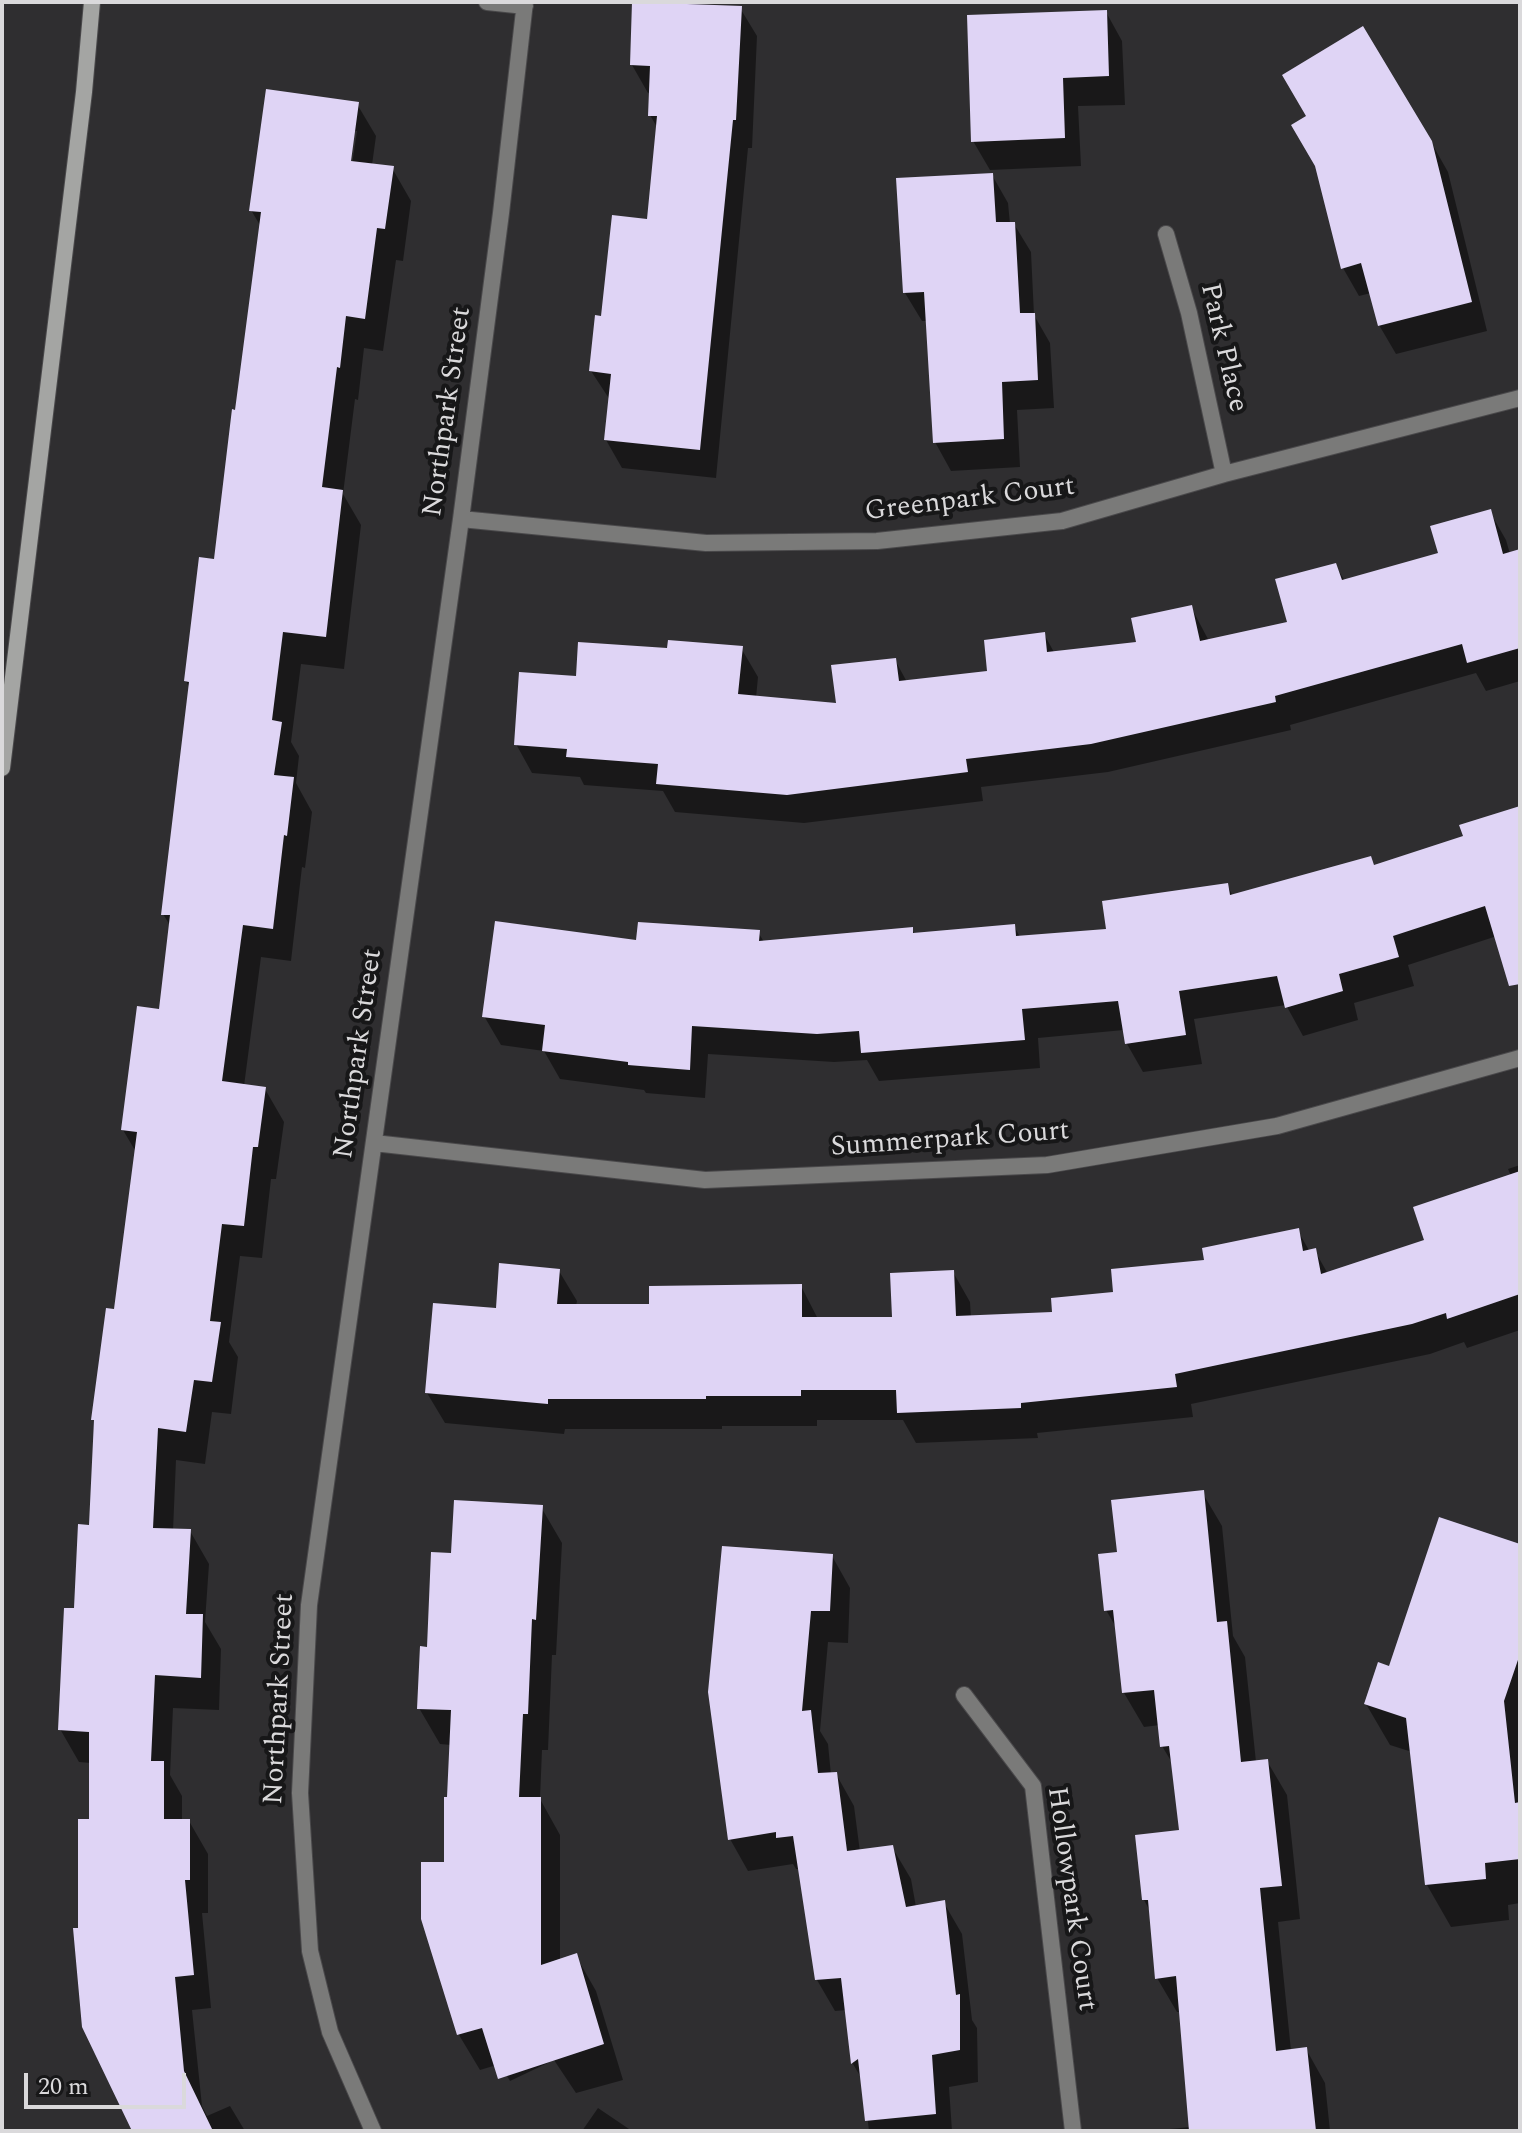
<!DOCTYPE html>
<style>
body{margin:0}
#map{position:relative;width:1522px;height:2133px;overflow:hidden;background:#2f2e30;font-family:Spectral,serif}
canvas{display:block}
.frame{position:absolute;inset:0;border:4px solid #dad9db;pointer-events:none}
.scale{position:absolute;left:24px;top:2073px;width:162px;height:36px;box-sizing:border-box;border:4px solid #dad9db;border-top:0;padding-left:10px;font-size:24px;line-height:28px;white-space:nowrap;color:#dad9db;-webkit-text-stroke:6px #171718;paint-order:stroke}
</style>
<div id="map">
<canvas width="1522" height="2133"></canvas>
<div class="frame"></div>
<div class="scale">20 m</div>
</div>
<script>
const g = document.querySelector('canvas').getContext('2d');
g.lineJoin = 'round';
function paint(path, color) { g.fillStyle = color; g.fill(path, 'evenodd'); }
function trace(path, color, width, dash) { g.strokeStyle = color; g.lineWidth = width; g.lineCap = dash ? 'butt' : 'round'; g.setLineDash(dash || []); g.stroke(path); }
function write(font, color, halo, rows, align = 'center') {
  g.font = font + ' Spectral,serif'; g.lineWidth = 8; g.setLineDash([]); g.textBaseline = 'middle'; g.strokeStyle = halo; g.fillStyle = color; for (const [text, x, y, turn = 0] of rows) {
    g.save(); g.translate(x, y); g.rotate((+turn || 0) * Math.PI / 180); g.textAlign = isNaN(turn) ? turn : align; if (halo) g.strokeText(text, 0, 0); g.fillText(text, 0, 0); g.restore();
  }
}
const shadow = new Path2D(`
 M634,2L740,8L757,36L752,148H748L716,478L622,468L606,440L610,400L591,371L603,318L649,221L658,129L650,115L651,94L648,93L632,65Z
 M1106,12L1122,41L1125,105L1078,106L1081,166L990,170L973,141Z
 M357,104L376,136L372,165L392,168L411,201L403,261L396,260L383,351L364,348L358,400L355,399L343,494L361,525L344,669L301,664L291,742L299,756L296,783L312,812L305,868L302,867L291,961L261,957L244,1086L265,1089L284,1122L276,1179H271L262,1258L240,1256L229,1342L238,1357L231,1414L212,1412L205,1464L176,1460L173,1531H190L209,1564L205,1622L221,1649L219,1710L173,1708L170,1775L182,1796V1821H189L208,1854V1913H202L211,2008L192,2010L202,2106L207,2116L230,2106L245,2131H134L80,1929L91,1821V1763L79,1762L60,1729L91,1527L96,1423L93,1419L116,1311L136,1152L123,1130L160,1011L171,927L163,914L190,689L186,681L216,561L237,412L261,227L251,210ZM353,131H357L351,171L347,170Z
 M1431,142L1448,172L1487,331L1396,354L1379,325L1371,293L1359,296L1343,268Z
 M992,175L1008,203L1010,224H1014L1031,252L1034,315L1050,343L1054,408L1017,410L1020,467L951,471L935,442L928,321H922L905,293Z
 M1490,512L1506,540L1510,554L1520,551V681L1486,691L1476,673L1290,725L1291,730L1108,772L981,787L983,801L804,823L675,812L663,791L584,785L580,777L532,773L516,744L669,651L741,648L758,677L756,698L838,705L895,660L907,682L989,672L1044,634L1055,654L1139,644L1191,607L1209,641L1289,623L1335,565L1345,581L1440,554Z
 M1520,808V958L1497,936L1408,965L1414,986L1354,1003L1358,1020L1303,1036L1286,1005L1194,1019L1202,1064L1143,1072L1127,1044L1124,1030L1038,1038L1040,1068L879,1081L867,1060L834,1062L708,1054L705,1098L646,1093L644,1090L560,1079L544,1051L501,1045L484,1016L638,942L758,932L764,942L912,929L915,935L1014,926L1020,937L1109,931L1227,885L1233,896L1370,858L1375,867L1465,838Z
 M1520,1165V1330L1467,1348L1464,1342L1430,1354L1191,1404L1193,1417L1037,1433L1038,1438L916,1443L903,1420H817V1426H722V1429H565L564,1434L445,1423L427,1393L498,1310L559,1271L577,1301L576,1306H651L801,1286L818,1319H895L953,1272L970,1302L971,1318L1055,1314L1298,1231L1310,1252L1315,1251L1328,1274L1427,1241L1511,1176L1508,1169Z
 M1202,1492L1222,1526L1233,1636L1245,1657L1256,1762L1267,1761L1287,1795L1300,1919L1278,1922L1291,2051L1306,2049L1325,2083L1330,2131H1170V2129L1190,2127L1181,2012H1177L1157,1978L1151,1913L1144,1900L1182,1832L1174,1766L1162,1746L1160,1725L1144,1727L1124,1693L1117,1629L1106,1610L1119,1554Z
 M541,1507L562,1543L556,1655H552L548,1750H542L540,1799L560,1835V1961L576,1956L596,1991L623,2080L576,2093L554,2060L510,2081L500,2064L480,2070L459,2035L423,1919L446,1864L451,1745L440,1744L419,1708L429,1649L453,1555Z
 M1520,1546V1903L1508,1905L1509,1920L1451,1927L1427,1885L1412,1752L1390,1745L1366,1704L1390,1668Z
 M832,1556L850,1588L848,1643L828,1642L820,1731L828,1744L831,1775L836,1774L854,1806L860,1852L892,1847L911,1879L916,1907L944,1903L962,1934L972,2020L977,2028L978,2082L949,2087L952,2131H869L863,2081L853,2064L847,2010L835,2011L817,1980L800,1869H796L793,1864L748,1871L730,1839L710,1692Z
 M598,2108L632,2131H582Z`);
const building = new Path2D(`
 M632,2L742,6L736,120H733L700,450L604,440L611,374L589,371L595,315L601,316L612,215L647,219L657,116H648L650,66L630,65Z
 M1107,10L1109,76L1063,78L1065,138L971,142L967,15Z
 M1363,26L1432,141L1472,302L1378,326L1361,263L1341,269L1315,166L1291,125L1306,116L1282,75Z
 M266,89L359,102L351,161L394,166L385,229L377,228L365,319L346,316L340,368L337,367L322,487L343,490L326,637L283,632L272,720L282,722L274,775L294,777L287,836L284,835L273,929L243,925L222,1081L266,1087L258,1147H253L244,1226L222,1224L210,1321L221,1322L212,1382L194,1380L186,1432L158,1428L153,1528L191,1529L186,1614H203L201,1678L155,1675L151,1761H164V1819H190V1880H185L194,1975L175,1977L184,2071L213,2131H132L82,2027L73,1928H78V1819H89V1732L58,1730L64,1608H74L78,1524L89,1525L94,1420H91L106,1308L114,1309L137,1132L121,1130L137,1006L159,1009L170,915H161L189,682L184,681L199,557L214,559L232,409L235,410L261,212L249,211Z
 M993,173L996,222H1015L1020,313H1035L1038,380L1002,382L1004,439L933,443L924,292L903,293L896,178Z
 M1491,509L1503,554L1520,549V648L1467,663L1462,644L1275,696L1276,702L1091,744L966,759L968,772L787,795L656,784L658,764L566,757L567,749L514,745L519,672L576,676L578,642L667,648L668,640L743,646L738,694L836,703L831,665L896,658L899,681L987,671L984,640L1045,632L1047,652L1136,642L1131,618L1192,605L1200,641L1287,622L1275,579L1336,563L1342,580L1438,553L1430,526Z
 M1520,806V984L1509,986L1485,906L1393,936L1399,957L1339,974L1343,991L1285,1008L1277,976L1179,991L1186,1035L1125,1044L1118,1001L1022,1009L1025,1040L861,1053L859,1031L817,1034L692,1026L690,1070L628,1065V1062L542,1051L545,1025L482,1017L495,921L636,940L638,922L760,930L759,941L913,927V933L1015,924L1016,936L1106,929L1102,901L1228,883L1230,895L1371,856L1374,865L1463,836L1459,825Z
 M1520,1171V1294L1447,1319L1446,1313L1412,1324L1175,1374L1177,1387L1021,1403V1408L897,1413L896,1390H801V1396H706V1399H548V1404L425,1393L433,1303L496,1308L499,1263L560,1269L557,1304H649V1286L802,1284V1317H892L890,1273L954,1270L956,1316L1052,1312L1051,1298L1113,1292L1111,1269L1204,1260L1202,1248L1299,1228L1303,1251L1316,1248L1321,1274L1424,1240L1413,1207Z
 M1204,1490L1217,1622L1227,1621L1241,1762L1268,1759L1282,1886L1260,1888L1276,2051L1307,2047L1316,2131H1189L1176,1976L1155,1979L1148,1900H1142L1135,1835L1179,1830L1169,1746L1160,1747L1154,1690L1122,1693L1113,1610L1104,1611L1098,1554L1117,1552L1111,1500Z
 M454,1500L543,1505L536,1620L532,1619L528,1714H523L519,1797H541V1965L577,1953L604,2044L498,2079L482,2028L457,2035L421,1919V1862H444V1797H447L451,1710L417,1709L420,1646L427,1647L431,1552L451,1553Z
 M1439,1517L1520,1544V1654L1504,1701L1515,1803L1520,1802V1859L1485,1863L1486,1879L1425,1885L1406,1718L1364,1704L1378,1662L1389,1666Z
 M722,1546L833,1554L830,1611H811L802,1711L811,1710L818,1773L837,1772L847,1851L893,1845L906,1907L945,1900L956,1995L960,1994V2050L932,2055L936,2114L865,2121L858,2059L851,2064L841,1978L815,1980L793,1836L776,1838V1832L728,1840L708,1692Z`);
const street = new Path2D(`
 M487,2L525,6
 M1166,234L1189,313L1224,474
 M461,519L706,543L877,541L1062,521L1224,474L1520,398
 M374,1143L705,1180L1047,1165L1277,1126L1520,1058
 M964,1695L1033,1786L1073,2131
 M373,2131L330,2032L310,1951L300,1793L309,1605L461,519L501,213L525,2`);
const secondary = new Path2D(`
 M2,768L84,92L92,2`);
const streetNames = [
 ["Park Place",1222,348,77],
 ["Northpark Street",449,412,-82],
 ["Greenpark Court",970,501,-7],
 ["Northpark Street",360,1054,-82],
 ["Summerpark Court",950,1141,-4],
 ["Northpark Street",281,1699,-87],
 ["Hollowpark Court",1070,1899,82]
];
paint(shadow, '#0007');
paint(building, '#dfd4f5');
trace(street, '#4a494b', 18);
trace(secondary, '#4a494b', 18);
trace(street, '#7a7a79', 16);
trace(secondary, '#a4a5a3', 16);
write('28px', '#dad9db', '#171718', streetNames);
</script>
